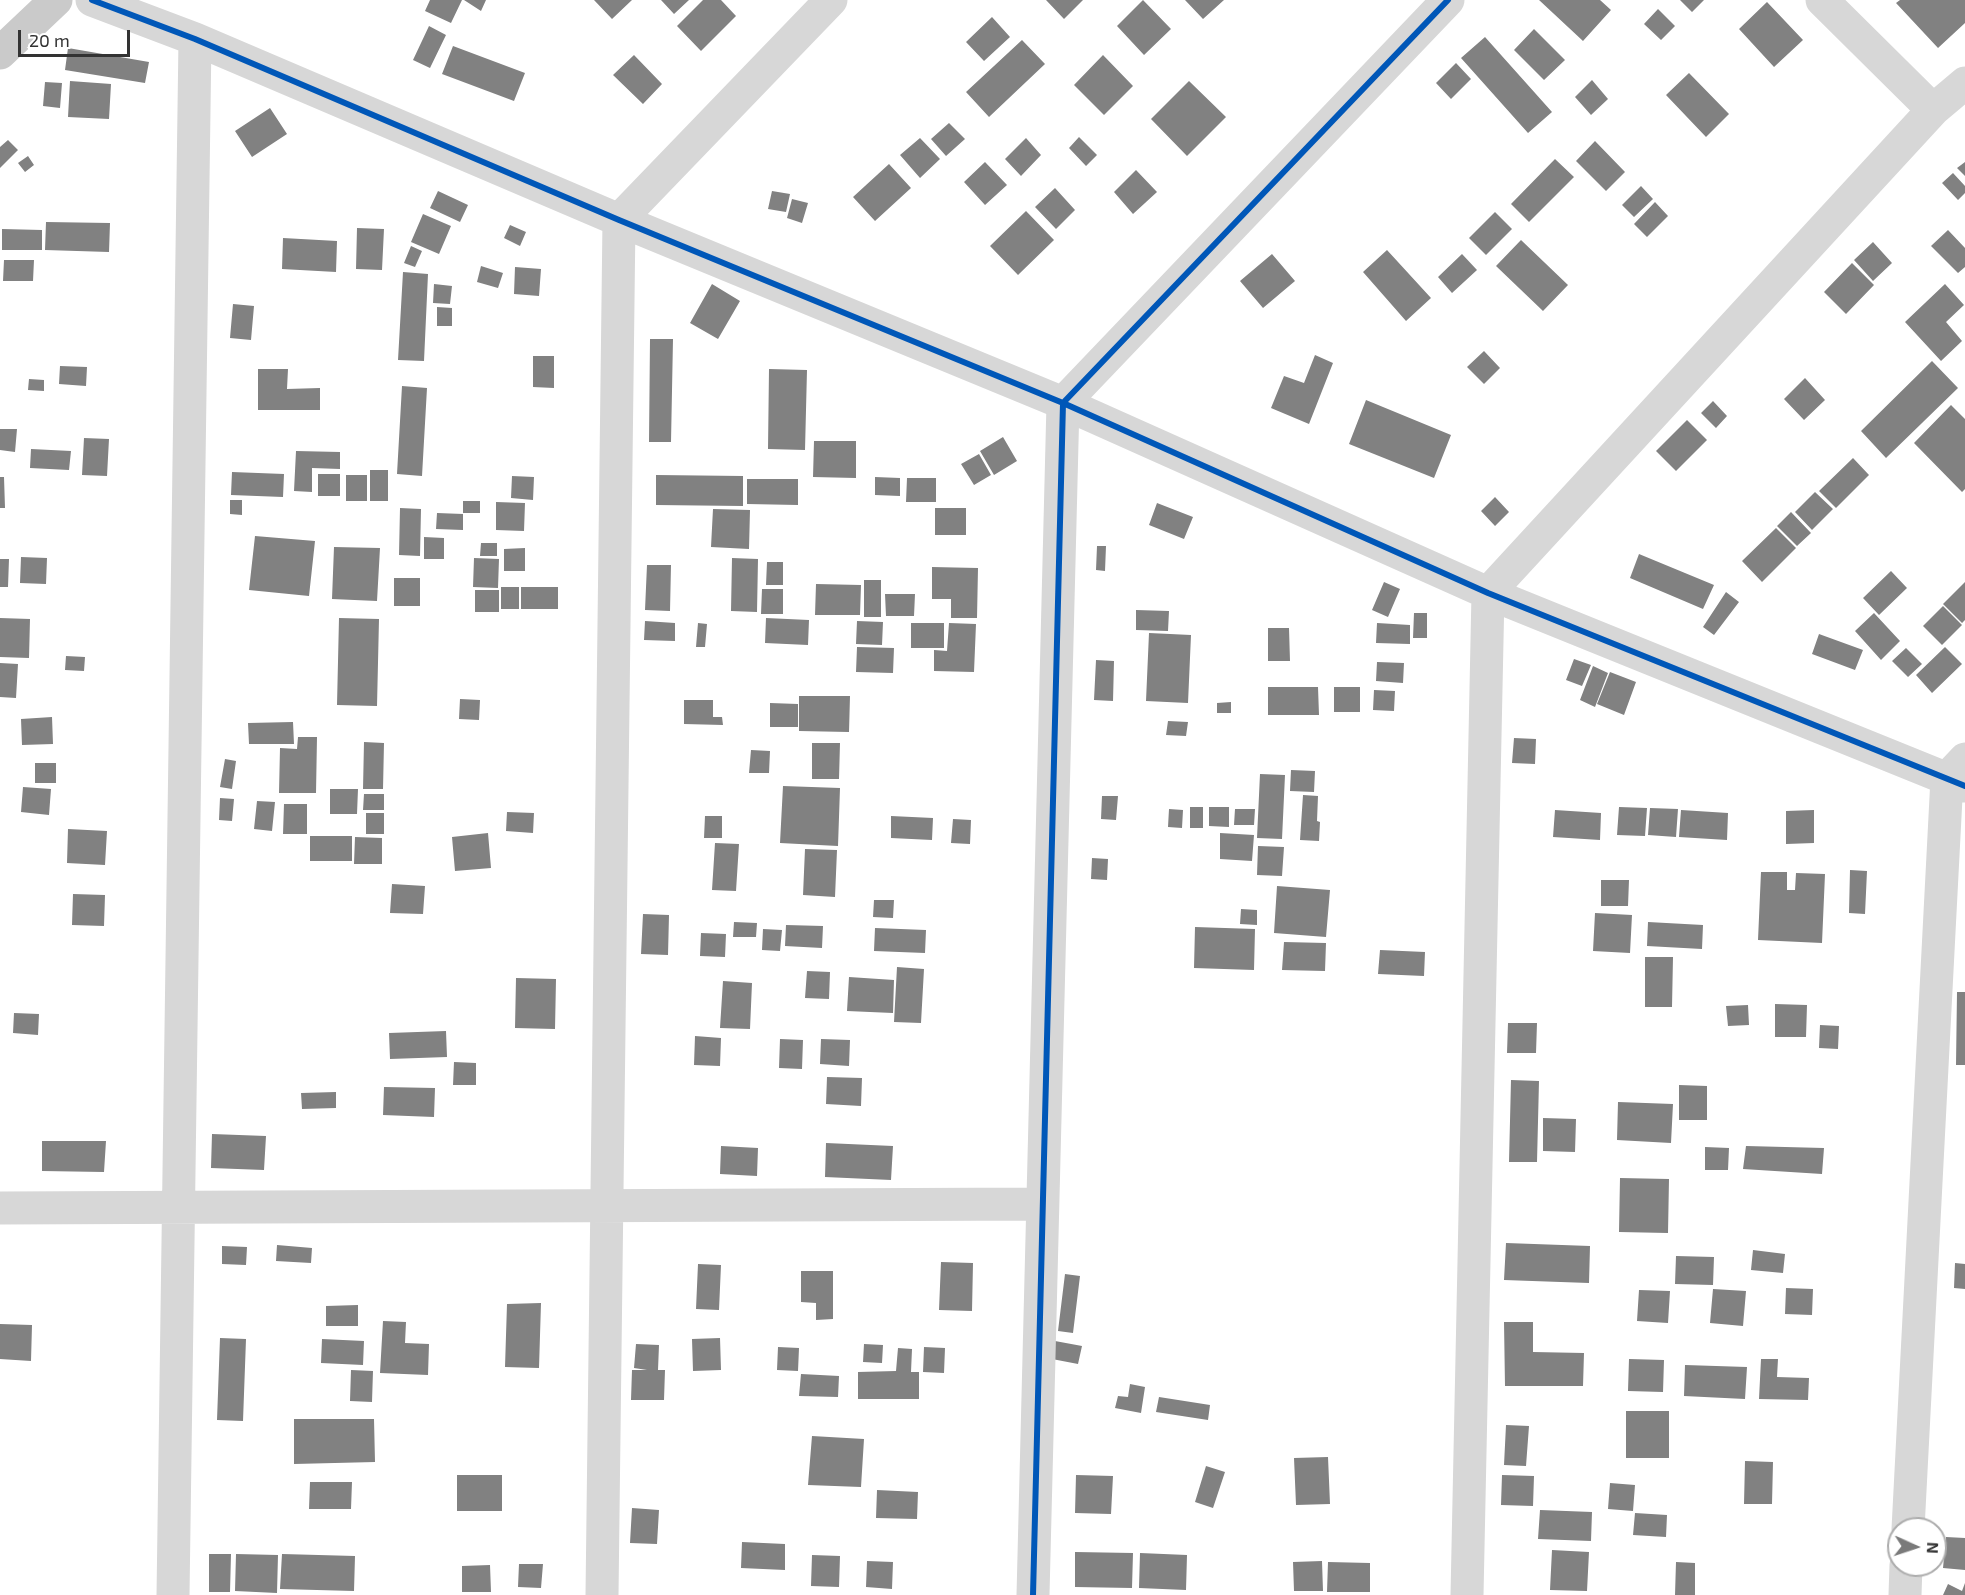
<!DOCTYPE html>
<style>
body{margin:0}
#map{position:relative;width:1965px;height:1595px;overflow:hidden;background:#fff;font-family:"Exo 2",sans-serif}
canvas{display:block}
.north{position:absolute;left:1887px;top:1517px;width:60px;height:60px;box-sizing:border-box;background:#fff;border:2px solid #adadad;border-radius:50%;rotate:93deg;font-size:16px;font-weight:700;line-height:24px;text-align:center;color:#333}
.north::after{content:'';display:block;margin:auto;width:21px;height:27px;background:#7a7a7a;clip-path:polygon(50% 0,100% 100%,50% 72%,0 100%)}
.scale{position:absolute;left:18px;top:30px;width:112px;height:27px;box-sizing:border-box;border:3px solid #333;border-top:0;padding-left:8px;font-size:18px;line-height:21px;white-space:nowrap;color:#333;-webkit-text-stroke:4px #fff;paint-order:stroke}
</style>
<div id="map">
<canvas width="1965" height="1595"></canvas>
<div class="north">N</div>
<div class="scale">20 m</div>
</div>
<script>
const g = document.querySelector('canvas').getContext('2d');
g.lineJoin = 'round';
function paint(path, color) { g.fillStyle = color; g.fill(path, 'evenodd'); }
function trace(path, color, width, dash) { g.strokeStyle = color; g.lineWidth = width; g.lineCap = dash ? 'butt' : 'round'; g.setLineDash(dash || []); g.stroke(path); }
const building = new Path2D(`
 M430,0H462L451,23L425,11Z
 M464,0H486L481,11Z
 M594,0H632L612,19Z
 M661,0H689L674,14Z
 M703,0H721L736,16L701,51L677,26Z
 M1046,0H1083L1064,19Z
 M1143,0L1171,29L1144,55L1117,26Z
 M1185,0H1224L1203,19Z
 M1539,0H1600L1611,10L1583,41Z
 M1680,0H1704L1692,12Z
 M1900,0H1965V23L1938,48L1896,3Z
 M1767,2L1803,40L1774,67L1739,29Z
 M1658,9L1675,26L1661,40L1644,24Z
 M992,17L1010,37L984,61L966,42Z
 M429,26L446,35L430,68L413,60Z
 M1534,29L1565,60L1544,80L1514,50Z
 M1485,37L1552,112L1528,133L1461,58Z
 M1022,40L1045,64L989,117L966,92Z
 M453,46L525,73L514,101L442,74Z
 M68,48L149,62L145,83L65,70Z
 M634,55L662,84L643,104L613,75Z
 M1103,55L1133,86L1104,115L1074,85Z
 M1456,63L1471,79L1451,99L1436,83Z
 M1689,73L1729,114L1706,137L1666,95Z
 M1592,80L1608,99L1591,115L1575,97Z
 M70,81L111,84L109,119L68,117Z
 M1189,81L1226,117L1187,156L1151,119Z
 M45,82L62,83L60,108L43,106Z
 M270,108L287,134L252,157L235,131Z
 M949,123L965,139L946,156L931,139Z
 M1079,137L1097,155L1086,166L1069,148Z
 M920,138L940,159L920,178L900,155Z
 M1026,138L1041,155L1021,176L1005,159Z
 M8,140L18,150L0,168V147Z
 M1595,141L1625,172L1606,191L1576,161Z
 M28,156L34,165L25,172L18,163Z
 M1555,159L1574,177L1529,222L1511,204Z
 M985,162L1007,185L985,205L964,182Z
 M1965,162V176L1957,168Z
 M889,164L911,188L875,221L853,197Z
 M1136,170L1157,192L1133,214L1114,192Z
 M1953,173L1965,186V193L1958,200L1942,183Z
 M1641,186L1653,199L1634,217L1622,205Z
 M1055,188L1075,210L1056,229L1035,207Z
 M438,191L468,205L460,222L430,208Z
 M772,191L790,194L786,212L768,209Z
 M792,199L808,203L802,223L787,218Z
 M1655,202L1668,216L1647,237L1634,224Z
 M1026,211L1054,240L1018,275L990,246Z
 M1495,212L1512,229L1486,255L1469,238Z
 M423,214L451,226L439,254L411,242Z
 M46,222L110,223L109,252L45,250Z
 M510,225L526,232L520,246L504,238Z
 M357,228L384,229L382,270L356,269Z
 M2,229L42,230V250H2Z
 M1948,230L1965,248V267L1958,273L1931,246Z
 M283,238L337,241L336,272L282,269Z
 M1521,240L1568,285L1543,311L1496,266Z
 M1873,242L1892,263L1873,281L1854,260Z
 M411,246L422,251L415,267L404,263Z
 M1387,250L1431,298L1406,321L1363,272Z
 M1272,254L1295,281L1263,308L1240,281Z
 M1462,254L1477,270L1452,293L1438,277Z
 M4,260H34L33,281H3Z
 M1852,263L1874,285L1846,314L1824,292Z
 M481,266L503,273L498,288L477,282Z
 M515,267L541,269L539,296L514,294Z
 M403,272L428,274L424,361L398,360Z
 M434,284L452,286L450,304L433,303Z
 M712,284L740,301L718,339L690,323Z
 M1945,284L1964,305L1946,322L1962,341L1941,361L1905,322Z
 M233,304L254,306L251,340L230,338Z
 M437,307L452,308V326H437Z
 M650,339H673L671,442H649Z
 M1484,351L1500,368L1484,384L1467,367Z
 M1315,355L1333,363L1309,424L1271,408L1284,376L1304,383Z
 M533,356H554V388L533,387Z
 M1932,361L1958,388L1886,458L1861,431Z
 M60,366L87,367L86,386L59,384Z
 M258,369H288L287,389L320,388V410H258Z
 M769,369L807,370L805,450L768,449Z
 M1805,378L1825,400L1804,420L1784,399Z
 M29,379L44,380V391L28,390Z
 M402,386L427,388L422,476L397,474Z
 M1366,400L1451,435L1434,478L1349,444Z
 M1713,401L1727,416L1716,428L1701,413Z
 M1951,405L1965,419V489L1962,492L1914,443Z
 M1687,420L1707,440L1676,471L1656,451Z
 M0,429H17L15,452L0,450Z
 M1003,437L1017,461L994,475L980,451Z
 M84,438L109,439L107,476L82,475Z
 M814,441H856V478L813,477Z
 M31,449L71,451L69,470L30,468Z
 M296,451L340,452V469L312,468V492L294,491Z
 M979,454L991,475L974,485L961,464Z
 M1853,458L1869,475L1836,508L1819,491Z
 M370,470H388V501H370Z
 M232,472L284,474L283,497L231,495Z
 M318,474H340V496H318Z
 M346,475H367V501H346Z
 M656,475L743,476V506L656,505Z
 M512,476L534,477L533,500L511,498Z
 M0,477H4L5,508H0Z
 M875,477L900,478V496L875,495Z
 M907,478H936V502H906Z
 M747,479H798V505L747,504Z
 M1815,492L1833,509L1812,530L1795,512Z
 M1495,497L1509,512L1495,526L1481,511Z
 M230,500H242V515L230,514Z
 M463,501H480V513H463Z
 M496,502L525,503L524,531L496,530Z
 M1157,503L1193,517L1184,539L1149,525Z
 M400,508L421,509L420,556L399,555Z
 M935,508H966V535H935Z
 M713,509L750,510L749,549L711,547Z
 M1791,512L1811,533L1797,546L1777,526Z
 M437,513L463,514V530L436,529Z
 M1776,528L1796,548L1762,582L1742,561Z
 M255,536L315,541L309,596L249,590Z
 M424,537L444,538V559H424Z
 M481,543H497V556H480Z
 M1097,546H1106L1105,571L1096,570Z
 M334,547L380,548L377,601L332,599Z
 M525,548V571H504V549Z
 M1639,554L1714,585L1703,609L1630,578Z
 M21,557L47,558L46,584L20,583Z
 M474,558L499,559L498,588L473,587Z
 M732,558L758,559L757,612L731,611Z
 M0,559H9L8,587H0Z
 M767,562H783V585H766Z
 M647,565H671L670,611L645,610Z
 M932,567L978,568L977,618H951V599H932Z
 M1891,571L1907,588L1879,615L1863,598Z
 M394,578H420V606H394Z
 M864,580H881V617H864Z
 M1384,582L1400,589L1388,617L1372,610Z
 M1965,582V620L1962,623L1943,604Z
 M816,584L861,585L860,615H815Z
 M501,587H519V609H501Z
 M521,587H558V609H521Z
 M762,589H783V614H761Z
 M475,590H499V612H475Z
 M1726,592L1739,602L1714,635L1703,627Z
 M885,594H915L914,616H886Z
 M1943,606L1962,625L1942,645L1923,626Z
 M1136,610L1169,611L1168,631L1136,630Z
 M1414,613H1427V638H1413Z
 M1874,613L1900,641L1881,660L1855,631Z
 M0,618L30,619L29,658L0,657Z
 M339,618L379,619L377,706L337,705Z
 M766,618L809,620L808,645L765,643Z
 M645,621L675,623V641L644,640Z
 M857,621L883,622L882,645L856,644Z
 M698,623L707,624L705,647H696Z
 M911,623H944V648H911Z
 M949,623L976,624L974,672L934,671V650L947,651Z
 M1377,623L1410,625V644L1376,643Z
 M1268,628H1289L1290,661H1268Z
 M1149,633L1191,635L1188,703L1146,701Z
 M1819,634L1863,650L1855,670L1812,654Z
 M857,647L894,648L893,673L856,672Z
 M1945,647L1962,664L1932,693L1916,675Z
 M1906,648L1922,664L1908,677L1892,661Z
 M66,656L85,657L84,671L65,670Z
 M1574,659L1591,665L1582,686L1566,680Z
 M1096,660L1114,661L1113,701L1094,700Z
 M1377,662L1404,663L1403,683L1376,681Z
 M0,663L18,664L16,698L0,697Z
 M1593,666L1608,673L1595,707L1580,700Z
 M1610,672L1636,682L1624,715L1597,704Z
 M1268,687H1318L1319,715H1268Z
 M1334,687H1360V712H1334Z
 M1374,690L1395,691L1394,711L1373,710Z
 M799,696H850L849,732L799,731Z
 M460,699L480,700L479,720L459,719Z
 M684,700H713V717H722L723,725L684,724Z
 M1231,702V713H1217V703Z
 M770,703L798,704V727H770Z
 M52,717L53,744L22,745L21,719Z
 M1168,721L1188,722L1186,736L1166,735Z
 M293,722L294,744H249L248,723Z
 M298,737H317L316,793H279L280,748L297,749Z
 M1514,738L1536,739L1535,764L1512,763Z
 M364,742L384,743L383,789H363Z
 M812,743H840L839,779H812Z
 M751,750L770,751L769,773H749Z
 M225,759L236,761L232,789L220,787Z
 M35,763H56V783H35Z
 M1291,770L1315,771L1314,792L1290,791Z
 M1260,774L1285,775L1282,839L1257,838Z
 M783,786L840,788L838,846L780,843Z
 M23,787L51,789L49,815L21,812Z
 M330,789H358L357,814H330Z
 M364,794H384V810H363Z
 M1303,795L1318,796L1317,821L1320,822L1319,841L1300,840Z
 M1102,796H1118L1116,820L1101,819Z
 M220,798L234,799L232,821L219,820Z
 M257,801L275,802L272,831L254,829Z
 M284,804H307V834H283Z
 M1190,807H1203V828H1190Z
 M1209,807H1229V827L1209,826Z
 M1619,807L1647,808L1645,836L1617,835Z
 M1650,808L1678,809L1676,837L1648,835Z
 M1169,809L1183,810L1182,828L1168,827Z
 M1235,809H1255L1254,825H1234Z
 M1555,810L1601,813L1600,840L1553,837Z
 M1681,810L1728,813L1727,840L1679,837Z
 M1814,810V843L1786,844V811Z
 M507,812L534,813L533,833L506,831Z
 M366,813H384V834H366Z
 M705,816H722V838H704Z
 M891,816L933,818L932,840L891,838Z
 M953,819L971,820L970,844L951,843Z
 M68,829L107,831L105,865L67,863Z
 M488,833L491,868L455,871L452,837Z
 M1220,833L1254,835L1252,861L1220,859Z
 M310,836H352V861H310Z
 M355,837L382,838V864H354Z
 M715,843L739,844L736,891L712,890Z
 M1258,846L1284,847L1282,876L1257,875Z
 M805,849L837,850L835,897L803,895Z
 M1092,858L1108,859L1107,880L1091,879Z
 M1850,870L1867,871L1865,914L1849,913Z
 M1761,872H1787V890H1795L1796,873L1825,874L1822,943L1758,940Z
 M1601,880H1629L1628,906H1601Z
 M392,884L425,886L423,914L390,913Z
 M1277,886L1330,890L1326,937L1274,933Z
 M73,894L105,895L104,926L72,925Z
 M874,900H894L893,918L873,917Z
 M1241,909L1257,910V925L1240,924Z
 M1595,913L1632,915L1630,953L1593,951Z
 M643,914L669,915L668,955L641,954Z
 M734,922L757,923L756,937H733Z
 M1648,922L1703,925L1702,949L1647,946Z
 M786,925L823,926L822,948L785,946Z
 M1195,927L1255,929L1254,970L1194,968Z
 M875,928L926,930L925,953L874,951Z
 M763,929L782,930L780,951L762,950Z
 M701,933L726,934L725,957L700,956Z
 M1284,942L1326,943L1325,971L1282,970Z
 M1380,950L1425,952L1424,976L1378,974Z
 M1645,957H1673L1672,1007H1645Z
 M897,967L924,969L921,1023L894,1022Z
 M807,971L830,972L829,999L805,998Z
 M849,977L894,980L893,1013L847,1011Z
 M516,978L556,979L555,1029L515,1028Z
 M723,981L752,983L750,1029L720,1028Z
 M1957,992H1965V1065H1956Z
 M1775,1004L1807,1005L1806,1037H1775Z
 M1748,1005L1749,1025L1728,1026L1726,1006Z
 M14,1013L39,1014L38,1035L13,1033Z
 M1508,1023H1537L1536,1053H1507Z
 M1820,1025L1839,1026L1838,1049L1819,1048Z
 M446,1031L447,1057L390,1059L389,1033Z
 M695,1036L721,1038L720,1066L694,1065Z
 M780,1039L803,1040L802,1069L779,1068Z
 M821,1039L850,1040L849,1066L820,1064Z
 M454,1062L476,1063V1085H453Z
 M827,1077L862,1078L861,1106L826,1104Z
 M1511,1080L1539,1081L1537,1162H1509Z
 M1679,1085L1707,1086V1120H1679Z
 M384,1087L435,1088L434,1117L383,1115Z
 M336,1092V1108L302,1109L301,1093Z
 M1618,1102L1673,1104L1671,1143L1617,1140Z
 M1543,1118L1576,1119L1575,1152L1543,1151Z
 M212,1134L266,1136L264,1170L211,1168Z
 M42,1141H106L104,1172L42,1171Z
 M826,1143L893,1146L891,1180L825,1177Z
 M721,1146L758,1148L757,1176L720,1174Z
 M1746,1146L1824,1148L1822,1174L1743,1169Z
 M1705,1147L1729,1148L1728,1170H1705Z
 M1620,1178L1669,1179L1668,1233L1619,1232Z
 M1506,1243L1590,1246L1589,1283L1504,1280Z
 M277,1245L312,1248L311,1263L276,1261Z
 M222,1246L247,1247L246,1265L222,1264Z
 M1753,1250L1785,1254L1783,1273L1751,1270Z
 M1676,1256L1714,1257L1713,1285L1675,1284Z
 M941,1262L973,1263L972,1311L939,1310Z
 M1955,1263L1965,1264V1289L1954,1288Z
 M698,1264L721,1265L719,1310L696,1309Z
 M801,1271H833V1319L816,1320V1303L801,1302Z
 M1065,1274L1080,1276L1073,1333L1058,1331Z
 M1786,1288L1813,1289L1812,1315L1785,1314Z
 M1713,1289L1746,1291L1743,1326L1710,1323Z
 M1639,1290L1670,1291L1668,1323L1637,1321Z
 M541,1303L539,1368L505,1367L507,1304Z
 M358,1305V1326H326V1306Z
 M383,1321L406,1322L405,1343L429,1344L428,1375L380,1373Z
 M1504,1322H1533V1352L1584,1353L1583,1386H1505Z
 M0,1324L32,1325L31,1361L0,1359Z
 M220,1338L246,1339L243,1421L217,1420Z
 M720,1338L721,1370L693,1371L692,1339Z
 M322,1339L364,1341L363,1365L321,1363Z
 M1055,1341L1082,1346L1078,1364L1052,1359Z
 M636,1344L659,1345L658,1370H665L664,1400H631L632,1370H647L634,1368Z
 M864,1344L883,1345L882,1363L863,1362Z
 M778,1347L799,1348L798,1371L777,1370Z
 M924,1347L945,1348L944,1373L923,1372Z
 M898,1348L912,1349L911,1372H919V1399H858V1372L896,1371Z
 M1629,1359L1664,1360L1663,1392L1628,1391Z
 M1761,1359H1778L1777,1377L1809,1378L1808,1400L1759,1399Z
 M1685,1365L1747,1367L1745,1399L1684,1396Z
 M351,1370L373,1371L372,1402L350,1401Z
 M801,1374L839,1376L838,1397L799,1396Z
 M1130,1384L1145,1387L1141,1413L1115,1408L1118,1396L1128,1397Z
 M1159,1397L1210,1405L1208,1420L1156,1412Z
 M1626,1411H1669V1458H1626Z
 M294,1419H374L375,1462L294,1464Z
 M1506,1425L1529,1426L1526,1466L1504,1465Z
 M812,1436L864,1439L861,1487L808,1485Z
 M1328,1457L1330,1504L1296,1505L1294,1458Z
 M1745,1461L1773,1462L1772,1504H1744Z
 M1206,1466L1225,1472L1213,1508L1195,1502Z
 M457,1475H502V1511H457Z
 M1076,1475L1113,1476L1111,1514L1075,1513Z
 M1502,1475L1534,1476L1533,1506L1501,1505Z
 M310,1482H352L351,1509H309Z
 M1610,1483L1635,1485L1633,1511L1608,1509Z
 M877,1490L918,1492L917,1519L876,1518Z
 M632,1508L659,1510L657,1544L630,1543Z
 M1540,1510L1592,1512L1591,1541L1538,1539Z
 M1635,1513L1667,1515L1666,1537L1633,1535Z
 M1946,1537L1965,1538V1570L1943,1568Z
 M742,1542L785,1544V1570L741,1568Z
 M1552,1550L1589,1552L1587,1591L1550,1590Z
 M1075,1552L1133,1553L1132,1588L1075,1587Z
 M1140,1553L1187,1555L1186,1590L1139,1588Z
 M209,1554H231L230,1592H209Z
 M236,1554L278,1555L277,1593L235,1591Z
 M282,1554L355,1556L354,1591L280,1589Z
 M812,1555L840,1556L839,1587L811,1586Z
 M867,1561L893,1562L892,1589L866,1587Z
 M1322,1561L1323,1591H1294L1293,1562Z
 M1328,1562L1370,1563V1592H1327Z
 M1676,1562L1695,1563V1595H1675Z
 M519,1564H543L541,1588L518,1587Z
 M490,1565L491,1592H462V1566Z
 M1965,1583V1595H1943L1948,1584L1962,1591Z`);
const minor = new Path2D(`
 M92,0L195,39L619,220L1063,403L1488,593L1965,786
 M1822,0L1933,110
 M0,1208L1042,1204
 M1908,1529L1947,778L1965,759
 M173,1595L195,39
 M602,1595L619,220L831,0
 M1033,1595L1063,403L1448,0
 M1467,1595L1488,593L1933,110L1965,83
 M1905,1595L1906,1565`);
const major = new Path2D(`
 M0,53L56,0`);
const cycleway = new Path2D(`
 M92,0L195,39L619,220L1063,403L1488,593L1965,786
 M1033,1595L1063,403L1448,0`);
paint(building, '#818181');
trace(minor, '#d7d7d7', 33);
trace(major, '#cacaca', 33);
trace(cycleway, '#0057b8', 6);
</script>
